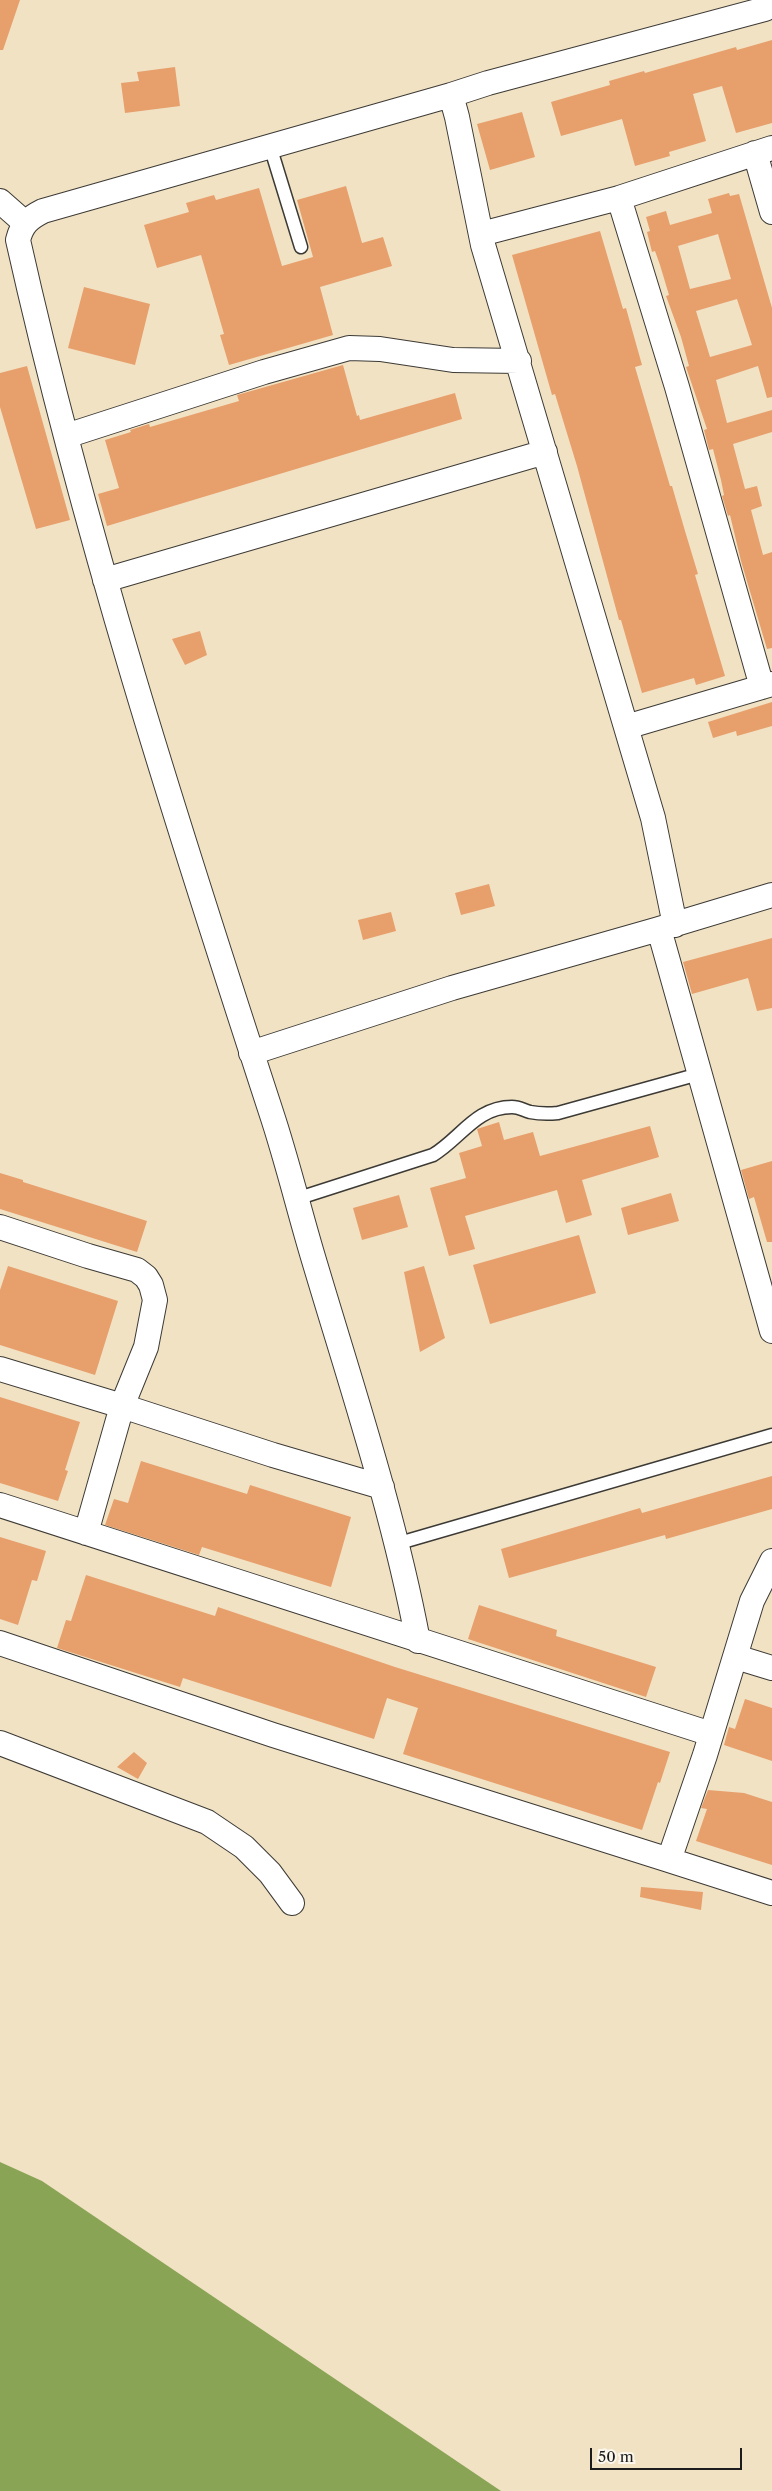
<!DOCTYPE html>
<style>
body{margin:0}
#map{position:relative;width:772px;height:2491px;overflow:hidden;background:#f1e2c4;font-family:"Libre Caslon Text",serif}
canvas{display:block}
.scale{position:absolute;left:590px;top:2448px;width:152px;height:22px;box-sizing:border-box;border:2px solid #1c1c1c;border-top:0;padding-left:6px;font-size:15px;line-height:18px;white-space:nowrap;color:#1c1c1c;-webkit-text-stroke:4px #fbf7ec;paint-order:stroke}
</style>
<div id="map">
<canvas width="772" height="2491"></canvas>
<div class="scale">50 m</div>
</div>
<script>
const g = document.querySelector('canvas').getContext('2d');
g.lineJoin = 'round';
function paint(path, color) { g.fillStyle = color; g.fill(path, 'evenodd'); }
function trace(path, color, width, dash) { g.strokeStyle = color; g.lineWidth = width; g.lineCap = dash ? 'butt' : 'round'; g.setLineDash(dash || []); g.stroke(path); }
const forest = new Path2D(`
 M0,2162L42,2181L501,2491H0Z`);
const building = new Path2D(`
 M0,0H20L3,50H0Z
 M772,40V123L736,133L722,86L693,94L706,141L669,152L670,156L635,166L622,119L561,136L551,102L610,85L609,81L644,71L645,73L736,47L737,50Z
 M175,67L180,106L125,113L121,83L139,81L137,72Z
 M522,112L535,157L490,170L477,124Z
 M346,186L362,243L383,237L392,266L320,287L333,335L229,365L220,335L224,334L201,255L157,268L144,225L189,212L186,203L214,195L216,200L259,188L282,266L313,257L297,200Z
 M729,193L730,196L739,194L772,308V397L767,398L758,366L716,380L727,423L772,410V432L733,444L745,489L757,486L762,506L751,510L763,555L772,552V648L767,649L741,561L730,515L728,516L722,496L724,495L721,480L713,449L709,450L704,430L707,429L686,367L689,366L681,337L666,296L669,295L660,265L655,251L652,252L647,232L650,231L646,217L666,211L670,225L712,213L708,199ZM718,234L731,279L690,289L678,246ZM737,299L752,345L710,357L696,311Z
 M600,231L623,309L626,308L642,365L635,367L670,486H672L685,531L698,574L695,575L725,676L696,685L694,678L642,693L621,620H619L577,466L555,394L552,395L512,255Z
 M84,287L150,304L135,365L68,348Z
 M343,365L357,416L359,415L360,420L455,393L462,419L107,526L98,494L119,488L105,440L131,432L130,430L149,424L150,427L239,401L237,395Z
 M27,366L70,520L36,529L0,407V373Z
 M200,631L207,655L185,665L172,639Z
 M772,702V726L737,736L736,731L713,738L708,722Z
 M489,884L495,906L461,915L455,893Z
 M391,912L396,931L363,940L358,920Z
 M772,938V1008L757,1011L748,978L692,994L683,962Z
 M499,1122L504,1140L533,1132L540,1156L650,1126L659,1157L582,1180L592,1215L566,1223L557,1190L465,1216L475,1249L449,1256L430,1188L466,1178L459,1153L482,1146L477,1129Z
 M772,1161V1242H767L754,1197L749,1199L741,1170Z
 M0,1173L23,1180V1182L147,1221L137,1252L0,1209Z
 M671,1193L679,1221L628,1235L621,1208Z
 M399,1195L408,1227L362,1240L353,1208Z
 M579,1235L596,1293L490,1324L473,1265Z
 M8,1266L118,1301L95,1375L0,1345V1290Z
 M424,1266L445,1338L420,1352L404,1272Z
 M0,1397L80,1422L65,1470L68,1471L58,1501L0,1483Z
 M141,1461L247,1494L250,1485L351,1517L331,1587L202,1547L199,1555L105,1525L114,1499L128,1503Z
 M772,1476V1509L666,1539L665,1535L509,1578L501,1549L640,1508L642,1513Z
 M0,1537L46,1551L37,1581L32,1580L18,1625L0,1619Z
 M86,1575L215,1616L218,1607L395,1667L670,1752L660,1783L658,1782L642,1830L403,1754L418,1708L387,1698L374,1739L183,1678L180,1687L57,1648L66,1620L71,1621Z
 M479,1605L557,1630L556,1636L656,1667L646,1697L468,1639Z
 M745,1699L772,1708V1761L724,1745L729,1727L735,1729Z
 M134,1752L147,1763L138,1779L117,1767Z
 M708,1790L744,1793L772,1802V1865L696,1841L707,1809L701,1808Z
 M641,1887L703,1892L701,1910L640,1897Z`);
const lane = new Path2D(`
 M270,146L301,247
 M296,1199L433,1155C461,1138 476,1107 512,1107C519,1107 523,1110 530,1112C540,1114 548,1114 558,1113L699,1074
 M396,1544L772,1435`);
const street = new Path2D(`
 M755,153L772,212
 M619,198L677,387L762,687
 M0,201L25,223
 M481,234L619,198L772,148
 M66,436L264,372L349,348L380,349L453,360L519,361
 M105,580L545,452
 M626,727L772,684
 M772,895L659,929L772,1331
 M675,925L653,818L483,245L457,117L451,95L488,83L765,9L768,0
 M251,1053L452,988L659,929
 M0,1227L88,1256L137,1270L146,1277L151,1285L155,1300L146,1347L122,1406L273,1455L382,1487
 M0,1369L122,1406L86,1533
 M0,1505L711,1734
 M418,1641C394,1514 353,1391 316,1267C300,1215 288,1163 271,1112C177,824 84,535 18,240C22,224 29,218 43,211L451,95
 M0,1643L273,1735L669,1860L705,1755L752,1601L772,1561
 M736,1657L772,1668
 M0,1743L207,1822L244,1847L270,1873L292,1903
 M669,1860L772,1893`);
paint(forest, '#8aa455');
paint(building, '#e79f6c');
trace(lane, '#3c3a35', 15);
trace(street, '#3c3a35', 26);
trace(lane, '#fff', 12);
trace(street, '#fff', 24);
</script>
